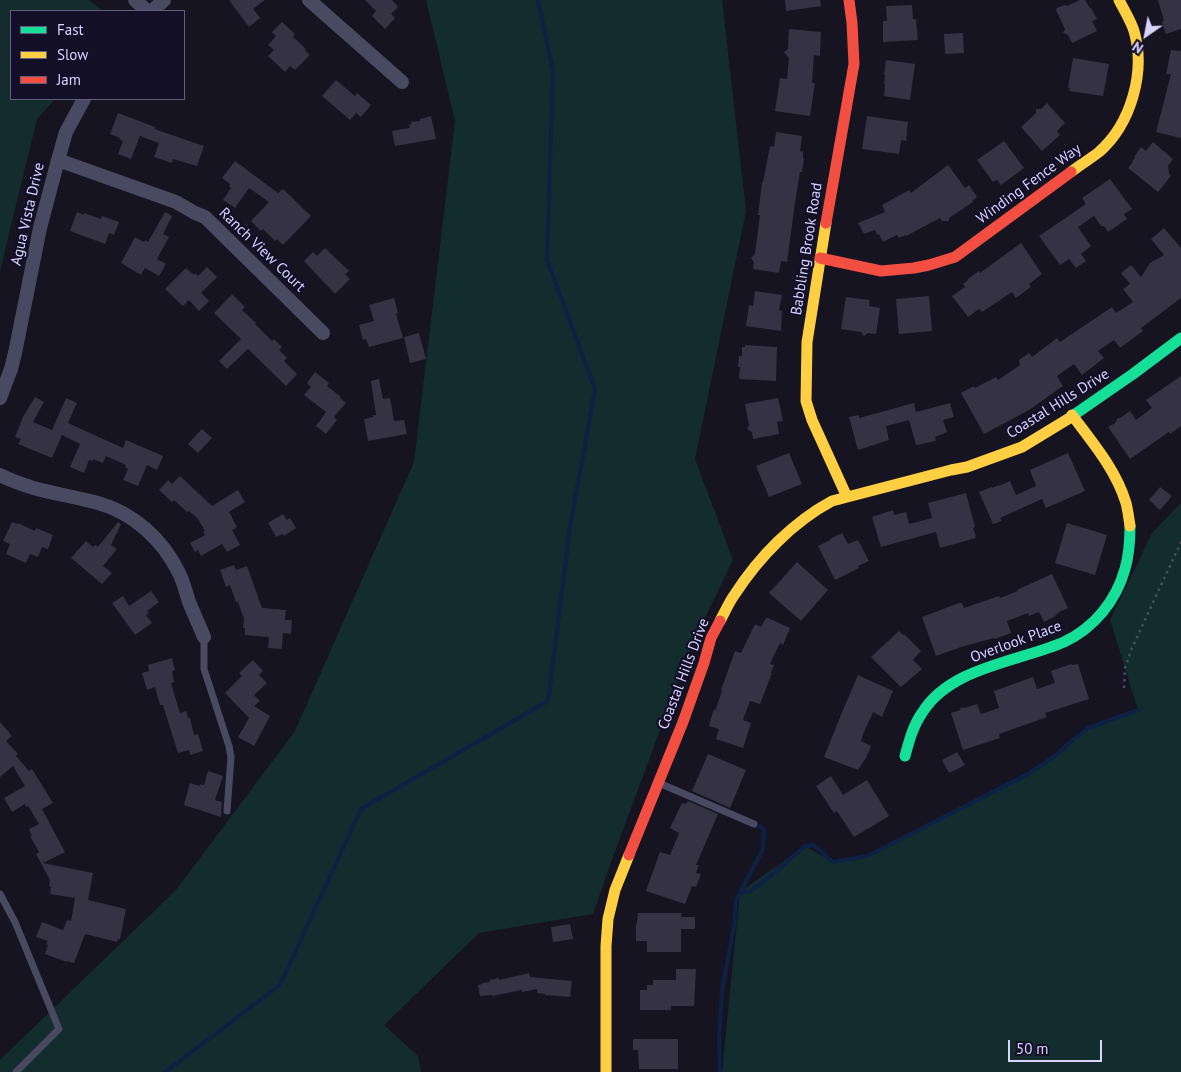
<!DOCTYPE html>
<style>
body{margin:0}
#map{position:relative;width:1181px;height:1072px;overflow:hidden;background:#161421;font-family:"PT Sans",sans-serif}
canvas{display:block}
.legend{position:absolute;left:10px;top:10px;width:175px;height:90px;box-sizing:border-box;background:#130f26;border:1px solid #625e7d;margin:0;padding:6px 9px;list-style:none;font-size:15px;color:#d9d4ff}
.legend li{display:flex;align-items:center;gap:10px;height:25px}
.legend b{width:25px;border:1px solid #625e7d}
.north{position:absolute;left:1121px;top:10px;width:50px;height:50px;-webkit-text-stroke:4px #130f26;paint-order:stroke;rotate:213deg;font-size:14px;font-weight:700;line-height:20px;text-align:center;color:#d9d4ff}
.north::after{content:'';display:block;margin:auto;width:18px;height:22px;background:#d9d4ff;clip-path:polygon(50% 0,100% 100%,50% 72%,0 100%)}
.scale{position:absolute;left:1008px;top:1040px;width:94px;height:22px;box-sizing:border-box;border:2px solid #d9d4ff;border-top:0;padding-left:6px;font-size:15px;line-height:18px;white-space:nowrap;color:#d9d4ff;-webkit-text-stroke:4px #130f26;paint-order:stroke}
</style>
<div id="map">
<canvas width="1181" height="1072"></canvas>
<ul class="legend">
<li><b style="height:6px;background:#16e098"></b>Fast</li>
<li><b style="height:6px;background:#ffcf43"></b>Slow</li>
<li><b style="height:6px;background:#f24e42"></b>Jam</li>
</ul>
<div class="north">N</div>
<div class="scale">50 m</div>
</div>
<script>
const g = document.querySelector('canvas').getContext('2d');
g.lineJoin = 'round';
function paint(path, color) { g.fillStyle = color; g.fill(path, 'evenodd'); }
function trace(path, color, width, dash) { g.strokeStyle = color; g.lineWidth = width; g.lineCap = dash ? 'butt' : 'round'; g.setLineDash(dash || []); g.stroke(path); }
function write(font, color, halo, rows, align = 'center') {
  g.font = font + ' "PT Sans",sans-serif'; g.lineWidth = 4.5; g.setLineDash([]); g.textBaseline = 'middle'; g.strokeStyle = halo; g.fillStyle = color; for (const [text, x, y, turn = 0] of rows) {
    g.save(); g.translate(x, y); g.rotate((+turn || 0) * Math.PI / 180); g.textAlign = isNaN(turn) ? turn : align; if (halo) g.strokeText(text, 0, 0); g.fillText(text, 0, 0); g.restore();
  }
}
const green = new Path2D(`
 M0,0H89L103,11H11V99H55L37,119L0,271Z
 M426,0H722L746,211L695,459L733,560L692,644L610,865L593,914L479,933L384,1025L418,1056L421,1072H0V1060L176,890L295,731L414,462L455,121Z
 M1181,503V1072H722L740,892L805,846L833,862L867,856L1028,774L1055,756L1088,728L1138,710L1110,620L1152,533Z`);
const stream = new Path2D(`
 M740,892H749L773,874L805,846L814,845L833,862L867,856L1028,774L1055,756L1068,744L1088,728L1138,710
 M165,1072L280,985L361,809L548,701L570,527L595,389L547,260L553,71L538,0
 M720,1072L719,1038L722,991L734,926L736,900L763,849L764,829L754,824`);
const building = new Path2D(`
 M229,0H265L253,9L260,18L249,27Z
 M365,0H392L398,7L391,14L395,18L385,29L372,16L376,11Z
 M785,0H820L821,6L786,11Z
 M1080,0H1085L1090,8H1091L1097,19L1092,21L1097,31L1072,43L1068,35L1063,33L1065,29L1056,10L1057,8L1065,5L1067,6Z
 M1158,0H1181V29L1166,34L1162,22L1164,21Z
 M912,5L913,19H916L918,40L883,42V21H887L886,6Z
 M282,22L295,34L293,37L306,49L305,50L310,55L295,70L290,66L285,72L268,56L274,50L268,45L276,36L272,32Z
 M789,29L821,32L820,56L814,55L812,83H815L810,116L775,111L780,78L787,79L789,58L784,52L788,49Z
 M963,33L964,53L945,54L944,34Z
 M1171,50L1181,51V138L1156,132L1171,74H1166Z
 M1073,58L1109,64L1103,96L1069,91L1070,88H1068Z
 M886,60L915,64L910,100L884,96L885,84H884L885,75H884Z
 M336,80L355,96L357,93L371,105L361,117L356,113L350,120L322,96Z
 M1047,103L1065,123L1057,131L1060,135L1042,151L1021,127L1036,113V109H1041Z
 M118,113L155,127L154,129L204,146L197,166L173,159L172,163L154,157L159,143L140,136L131,159L118,154L123,141L119,139L120,138L110,134Z
 M431,116L436,139L395,146L392,131L410,128L409,124H412L411,122L420,121V119Z
 M867,116L908,122L906,141L901,140L899,154L862,149Z
 M776,132L802,136L800,151L803,152V158L804,159L802,172H800L795,203L787,262L781,261L779,273L753,269L754,262L751,258L755,254L760,215H758L762,182H763L770,146L774,147Z
 M1004,141L1024,168L1001,185L997,180L993,182L977,160Z
 M1153,142L1173,159L1168,166L1169,174L1171,176L1158,192L1128,168L1133,162H1132L1135,157H1134L1141,147L1146,151Z
 M235,161L278,193L283,189L311,216L283,245L277,239L275,241L263,229L261,231L251,221L269,202L249,188L235,208L223,200L231,188L229,186L230,184L222,178Z
 M948,165L965,188L969,185L977,197L972,201L973,202L949,218V221H942L940,218L906,236L905,235L899,238L897,235L883,242L879,234L877,235L875,230L864,234L858,223L885,212L882,205L909,190L911,193Z
 M1110,179L1132,209L1124,214L1127,219L1108,232L1104,226H1101L1094,216L1078,227L1091,246L1081,254L1086,261L1076,268L1069,259L1060,265L1039,236L1086,204L1082,198Z
 M77,212L84,215V213L101,219L102,216L119,222L114,235L109,233L105,244L70,231Z
 M165,212L172,216L163,234L169,237L157,259L166,264L159,276L145,268L141,275L121,263L135,237L144,242L145,240L148,242Z
 M1164,228L1181,248V298L1141,328L1143,331L1120,348L1114,340L1098,351L1104,358L1082,375L1074,364L1057,376L1063,386L1029,410L984,434L961,393L974,386L975,388L996,377L998,380L1020,365L1019,360L1029,353L1032,357L1057,338L1060,342L1112,307L1116,313L1133,302L1123,289L1130,284L1121,273L1131,265L1141,277L1150,263L1164,255L1151,239Z
 M1021,243L1042,274L1029,284L1031,287L1016,298L1012,292L982,312L979,309L968,317L952,296L965,287L963,284L968,280V279L979,271L980,273Z
 M325,248L349,271L345,274L350,279L335,294L304,261L313,252L317,256Z
 M207,267L217,277L201,293L209,301L199,311L189,300L183,306L165,289L186,268L194,275L195,273L198,276Z
 M755,291L782,295L779,310L782,311L781,331L746,326L749,305L753,306Z
 M232,294L245,307L242,310L256,323L255,324L272,341L274,339L282,347L279,350L287,358L284,361L297,374L286,386L248,349L227,369L219,361L241,339L214,313Z
 M929,296L932,331L899,334L896,299Z
 M846,297L870,300L869,306L880,308L876,334L868,333L864,336L861,332L841,329Z
 M394,298L398,313L396,314L403,338L369,347L366,339L363,340L359,325L374,321L369,305Z
 M419,333L426,359L410,363L404,337Z
 M745,345L777,347L776,381L739,379L740,367H738L739,356H742V347H745Z
 M315,372L329,383L327,386L341,397L340,398L346,403L334,417L337,420L326,434L316,426L326,412L304,395L311,387L307,383Z
 M1181,376V426L1170,434L1169,432L1130,459L1108,427L1115,423L1118,418H1120L1130,411L1136,420L1152,408L1146,400Z
 M379,379L383,399L390,398L394,421L404,420L407,434L368,441L364,419L373,417V415H376L371,381Z
 M35,397L44,402L33,422L52,430L66,398L77,403L68,423L123,448L126,440L163,456L157,470L147,465L138,486L123,480L128,469L125,467L126,465L106,456L103,463L93,459V461L89,460L84,473L70,467L80,444L62,435L52,458L18,444L21,439L15,437L23,417Z
 M778,398L783,421L777,422L779,434L753,439L752,432L747,429L749,425L745,404Z
 M914,403L916,412L950,403L954,417L943,420L947,432L935,437L936,441L916,445L909,420L886,426L889,440L858,450L849,417L859,415V418Z
 M202,429L212,438L198,453L188,444Z
 M789,453L802,484L769,497L756,466Z
 M1068,453L1085,491L1046,508L1042,499L1000,518L1002,521L993,524L979,492L992,487V488L999,485V486L1010,481L1016,495L1036,486L1030,470Z
 M180,476L212,506L238,490L245,502L229,512L237,527L232,530L240,545L227,552L222,544L201,556L198,550L195,552L190,543L205,535L203,532L205,531L198,519L189,511L187,512L174,500L172,502L159,490L168,480L172,484Z
 M1160,487L1172,496L1160,510L1149,500Z
 M966,493L975,527L973,528L976,536H975L976,538L940,548L936,532L881,547L872,517L893,510L894,515L906,512L909,524L932,518L928,503Z
 M283,514L287,520L290,518L296,528L284,536L283,534L276,537L268,523Z
 M12,522L18,524V523L35,531L36,528L53,535L48,549L42,547L38,557L30,554L26,563L6,554L10,544L3,541Z
 M118,522L121,524L111,545L117,549L103,566L112,573L102,584L71,558L86,541L93,547L95,545L98,547Z
 M1067,523L1107,535L1095,575L1055,563Z
 M842,533L848,544L858,540L869,561L858,566L859,568L835,580L818,546L830,540V539Z
 M797,562L828,590L801,621L769,593Z
 M234,565L236,570L247,566L262,608L286,610L285,620H292L291,634L283,633L282,649L268,648L269,637L245,635V628H243L244,619L238,602H236L230,585L226,587L220,570Z
 M1052,574L1068,608L1059,612L1054,617L1044,622L1039,612L1029,616L1028,613L1007,621L1011,633L995,639L994,638L961,647L936,656L922,617L959,603H962L964,608L999,596L1000,598L1018,591L1017,590Z
 M151,591L159,602L147,611L149,613L146,615L152,623L135,635L112,603L123,596L129,606Z
 M766,618H768L790,628L783,645L780,643L770,664L774,665L771,673H772L760,704L750,701L743,720L751,723L743,748L716,739L719,729L709,726L713,711L716,709L722,691L721,690L735,651L741,653L755,624L761,627Z
 M899,631L903,635L904,634L921,651L913,660L922,669L901,687L871,657Z
 M172,658L175,670L172,671L174,682L171,683L180,713L186,711L188,718H190L194,735L198,734L203,751L190,755L189,750L178,753L163,705H160L155,687L147,690L142,673L149,671L148,665Z
 M253,660L263,671L259,675L267,683L254,695L260,701L254,706L270,716L254,746L238,737L249,718L225,693L242,676L239,673Z
 M1071,664L1072,665L1078,664L1089,699L1045,713L1047,717L999,734L1000,738L963,750L951,713L960,710L961,707L965,708L977,704L981,714L999,708L994,691L1033,677L1037,689L1055,683L1051,671Z
 M858,675L893,691L882,717L873,712L864,732L861,741L871,746L866,758L858,770L824,757L843,710Z
 M0,722L12,736L6,741L18,754L16,756L29,771L32,769L53,803L42,809L65,852L43,863L93,873L88,900L126,909L120,939H118L117,942L85,934L74,963L67,961V962L45,954L48,945L46,944L48,941L36,937L42,922L63,930L67,920L71,921L75,898L50,894L51,887L49,886L50,880L36,854L39,852L30,836H32L29,829L39,824L28,806L26,807L25,804L12,812L4,798L25,786L13,766L0,777Z
 M957,752L965,765L949,773L942,760Z
 M708,754L746,770L730,808L692,791Z
 M208,771L223,776L215,800L222,802L221,817L184,805L190,783L200,786V784L204,785Z
 M831,776L843,795L867,780L889,816L854,837L837,811L834,813L816,786Z
 M688,801L718,814L696,865H699L696,873L701,874L696,887L692,886L685,904L646,891L660,852L670,855L679,833L670,828L682,803L686,804Z
 M638,913H682L681,917H695V929H681V952H647V941H636V925L637,923Z
 M570,924L573,939L553,942L551,927Z
 M676,969H696L694,1006H671V1010H640V990H647V985H653V980H676Z
 M529,973L530,977L572,981L570,997L545,995V994L537,993V989L522,992V990L492,996V995L480,996L478,985L483,984L482,983L490,982L489,980L499,978V980Z
 M633,1039H678V1069H639L638,1050H633Z`);
const path = new Path2D(`
 M1124,688L1125,668L1132,648L1181,542`);
const lane = new Path2D(`
 M204,637V669L229,746L231,757L227,811
 M659,783L754,824
 M0,894L15,922L59,1029L16,1072`);
const street = new Path2D(`
 M135,0L147,11
 M309,0L402,82
 M152,11L164,0
 M58,160L176,202L195,213L205,217L323,333
 M0,398L11,369L15,353L40,228L58,160L66,132L84,99
 M0,475C31,491 65,494 98,503C134,513 163,540 179,573C184,583 186,593 189,602C194,614 199,625 204,637`);
const fast = new Path2D(`
 M1068,419L1133,374L1181,338
 M905,756C909,741 913,726 922,713C950,667 1018,662 1064,642C1094,628 1116,601 1125,569C1129,555 1130,541 1130,526`);
const slow = new Path2D(`
 M1071,172C1080,165 1090,159 1099,152C1131,124 1146,72 1134,31C1131,21 1124,10 1119,0
 M826,223L807,342L806,401L812,420L847,497
 M1072,415C1093,443 1116,470 1126,503C1128,511 1129,519 1130,526
 M720,621C725,612 729,602 735,594C759,557 793,522 832,501L951,470L967,467L1022,447L1068,419
 M606,1072V946L608,919L615,890L629,855`);
const jam = new Path2D(`
 M826,223L854,64L852,23L849,0
 M820,258L881,271L914,268L929,265L955,257L1071,172
 M629,855L683,722L704,663L711,638L720,621`);
const streetNames = [
 ["Winding Fence Way",1029,184,-36],
 ["Agua Vista Drive",28,214,-77],
 ["Babbling Brook Road",807,249,-81],
 ["Ranch View Court",262,250,44],
 ["Coastal Hills Drive",1058,404,-32],
 ["Overlook Place",1016,642,-20],
 ["Coastal Hills Drive",684,674,-69]
];
paint(green, '#132c2d');
trace(stream, '#0d2144', 4);
paint(building, '#343243');
trace(path, '#44505f', 2.5, [2.5, 4]);
trace(lane, '#4a4962', 7);
trace(street, '#4a4962', 14);
trace(fast, '#16e098', 11);
trace(slow, '#ffcf43', 11);
trace(jam, '#f24e42', 11);
write('15px', '#d9d4ff', '#130f26', streetNames);
</script>
